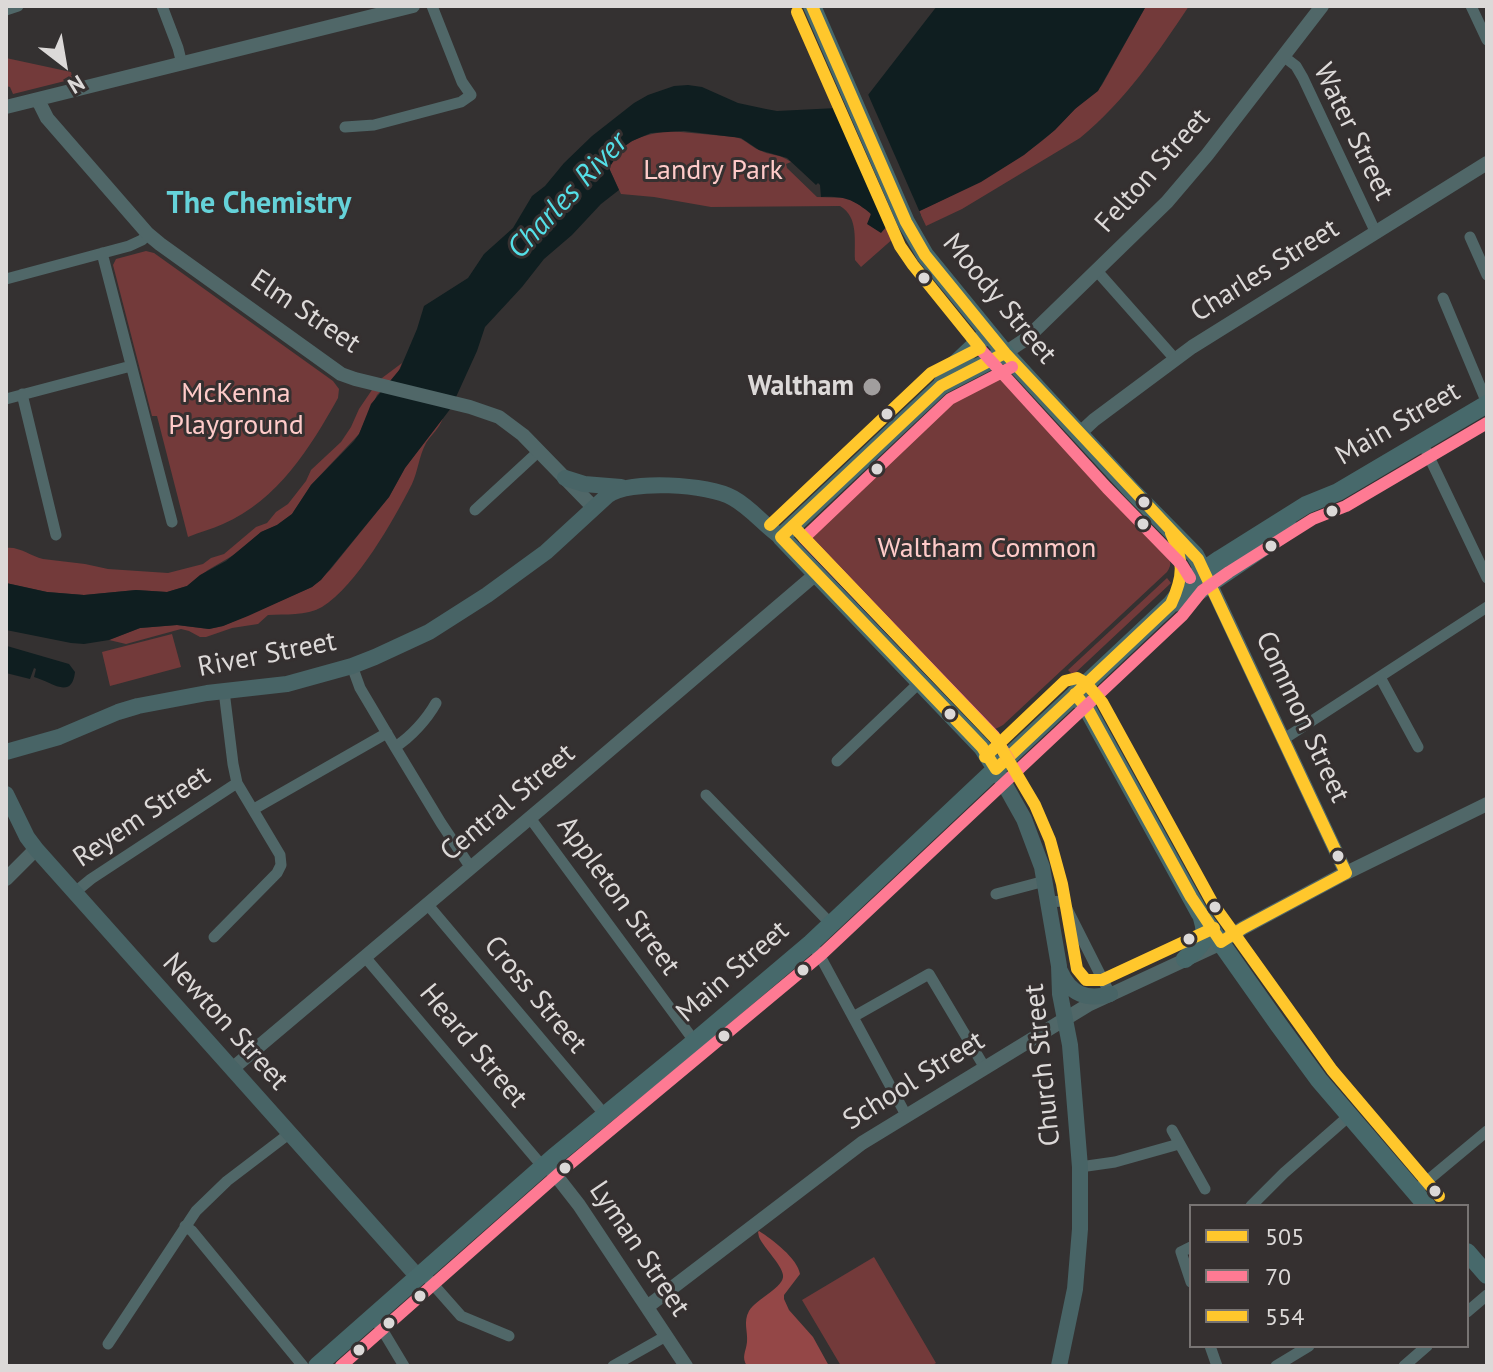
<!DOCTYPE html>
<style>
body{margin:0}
#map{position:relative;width:1493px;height:1372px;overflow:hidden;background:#343131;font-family:"PT Sans",sans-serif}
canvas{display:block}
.frame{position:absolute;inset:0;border:8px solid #dcd9d8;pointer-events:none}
.legend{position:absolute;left:1189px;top:1204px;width:280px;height:144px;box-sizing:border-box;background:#353030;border:2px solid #787473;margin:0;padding:10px 14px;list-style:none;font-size:24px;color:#dcd9d8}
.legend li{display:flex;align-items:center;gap:16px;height:40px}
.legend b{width:40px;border:2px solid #787473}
.north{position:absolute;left:24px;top:24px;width:80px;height:80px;-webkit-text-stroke:6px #353030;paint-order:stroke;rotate:149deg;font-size:22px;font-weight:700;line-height:32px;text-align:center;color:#dcd9d8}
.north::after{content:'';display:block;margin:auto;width:28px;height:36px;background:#dcd9d8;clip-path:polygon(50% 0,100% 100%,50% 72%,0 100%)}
</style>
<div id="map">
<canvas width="1493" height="1372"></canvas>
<div class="frame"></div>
<ul class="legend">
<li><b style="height:10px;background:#ffc72c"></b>505</li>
<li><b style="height:10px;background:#fe7a93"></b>70</li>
<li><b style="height:10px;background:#ffc72c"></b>554</li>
</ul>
<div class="north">N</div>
</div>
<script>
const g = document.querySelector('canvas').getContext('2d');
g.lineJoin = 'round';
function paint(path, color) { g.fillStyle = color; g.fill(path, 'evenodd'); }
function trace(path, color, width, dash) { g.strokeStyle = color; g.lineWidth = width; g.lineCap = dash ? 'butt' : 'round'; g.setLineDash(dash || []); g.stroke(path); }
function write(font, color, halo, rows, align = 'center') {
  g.font = font + ' "PT Sans",sans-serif'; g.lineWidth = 6; g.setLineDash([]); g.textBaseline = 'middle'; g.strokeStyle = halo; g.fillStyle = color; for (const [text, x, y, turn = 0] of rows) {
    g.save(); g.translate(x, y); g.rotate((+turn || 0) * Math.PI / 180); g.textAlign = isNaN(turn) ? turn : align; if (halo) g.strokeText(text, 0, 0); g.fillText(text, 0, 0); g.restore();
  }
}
const green = new Path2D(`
 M1146,6H1189C1157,54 1125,101 1080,138L962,209L926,226L919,211C960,192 1002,171 1038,144C1052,134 1063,121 1075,109C1084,100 1094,95 1102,85Z
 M6,58L71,72L73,79L13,94L10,87L6,86Z
 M670,131L735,137C745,139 750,146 759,150C770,156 779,153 791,162L786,164L787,168L817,197L849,198L870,212L871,216L868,224L881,232L889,225L895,237L861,267L855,260C854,241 859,217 840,206L711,207L654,197L621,194L609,168C623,140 640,135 670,131Z
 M146,251L154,253L333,381L339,389L338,398C310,448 278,500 223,524C212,529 200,532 188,537L157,416H152L113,265L116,259Z
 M402,363L397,375L377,395L359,434L311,485L292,514L277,525L261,532L237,553L208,570L187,586L167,592L136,590L84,595L47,592L6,583V548C19,546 30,556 43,559L85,564L108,569L168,573L203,564L211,558L224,554L256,527L267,523L276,512L288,504L306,481L311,470L341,442L351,427L359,409L378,381Z
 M996,373L1165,552C1170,558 1173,564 1167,572L1003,725C994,731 986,731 978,723L808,546L806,540L810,533L938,411Z
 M443,418C439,429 432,434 426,443C419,456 418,471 412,484C393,521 357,585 322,607C306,616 285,614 268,615L258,624L232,628L206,637H200L189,631L181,629L126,644L109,640L140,628L177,625L209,629L223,626L312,587L330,570L389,497L405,468Z
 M1167,578L1171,583L1073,675L1068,670Z
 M172,634L181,667L110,686L102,652Z
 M874,1257L936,1363L931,1366H841L802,1300Z`);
const forest = new Path2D(`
 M759,1231C772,1239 798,1259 800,1274L784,1295V1299L789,1310L813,1337L829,1366H747C741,1357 746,1352 747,1342C748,1331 743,1322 749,1311C756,1299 785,1287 783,1275C782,1265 764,1248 759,1237L758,1232Z`);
const water = new Path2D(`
 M937,6H1146L1098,91L1075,109L1055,130L1024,155L981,182L886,227L881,233L867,224L871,214C853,199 844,196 821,197L820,185L818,183L816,185L787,158L759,150L741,138L684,131L651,133L632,141L622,148L609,168L619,190L601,204L572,235L544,259L522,287L485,327L477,351L451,408L405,468L389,497L321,580L312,587L248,616L223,626L209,629L177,625L140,628L109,640L84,644L71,643L6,630V583L47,592L84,595L136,590L167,592L187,586L200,575L226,561L261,532L277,525L292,514L311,485L354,441L359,434L371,404L400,369L417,329L424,306L468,278L484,254L513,228L532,196L545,186L564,163L592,136L634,103L648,95L674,86L688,85L702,87L738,103L766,109L777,111L837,108L868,95Z
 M7,646L69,664L75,672C72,701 50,681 34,677L36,669L34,668L30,679L6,673Z`);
const pier = new Path2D(`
 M867,92L921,215L891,228L837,105Z`);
const minor = new Path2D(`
 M162,6L178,48L182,64
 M1471,6L1487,40
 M6,10L18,6
 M1283,56L1296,66L1303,78L1376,233
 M345,127L374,125L461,102L471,95L462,82L432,6
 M1470,237L1487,275
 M102,253L172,522
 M1097,271L1175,359
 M6,279L129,246L142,240L148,234
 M1443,298L1487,403
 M22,394L56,535
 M6,399L131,366
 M1422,442L1487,578
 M475,510L539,451
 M352,666L360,688L395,747L441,823L471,868
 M1380,677L1418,747
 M1284,739L1487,607
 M395,747C411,737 427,719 436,703
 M837,761L920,682
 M706,795L831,924
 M254,809L387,733
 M530,818L695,1042
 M74,893L91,879L237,783
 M996,894L1045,881
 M1048,902L1063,901L1110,994
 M428,905L605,1115
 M214,937L277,873L281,865L280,855L237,783L233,764L224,691
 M811,943L820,956L906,1115
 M365,957L543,1167
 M853,1017L929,974L985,1068
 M1172,1130L1205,1189
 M1080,1167L1115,1162L1179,1144
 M1415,1191L1487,1131
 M1251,1206L1284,1173L1349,1116
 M185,1226L192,1231L303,1366
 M1191,1247L1181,1252L1191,1282
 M423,1273L461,1316L509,1336
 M1467,1312L1487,1295
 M373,1317L380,1326L404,1366
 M108,1344L196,1211L227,1181L290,1133
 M1210,1346L1217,1366
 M613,1366L666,1336
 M1276,1366L1309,1346
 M1404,1366L1427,1346`);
const tertiary = new Path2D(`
 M38,100L47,118L148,234L160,244L341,374L355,379L470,407L499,417L523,435L594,508
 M6,107L413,6
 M1005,353L1026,339L1167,202L1207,155L1322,6
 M1079,434L1094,420L1192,347L1487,163
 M1210,583L1346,873
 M6,879L36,849
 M232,1069L563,790L816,574
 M547,1164L579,1205L686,1366
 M647,1307L862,1143L1088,1005L1213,947L1243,928L1340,876L1487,804`);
const secondary = new Path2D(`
 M565,478L584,484L621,487
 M6,752L59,737L118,712L138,706L207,693L287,684L352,666L375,657L429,632L487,595L546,552L607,496C629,479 709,484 733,498C751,508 764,525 781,537
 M996,769L1024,819L1042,867L1059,966L1060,994L1070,1045L1080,1167V1229L1075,1289L1059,1366
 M6,794L27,837L36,849L418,1277
 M1060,971C1070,994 1087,1001 1110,994`);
const primary = new Path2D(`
 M812,6L906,222L925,255L1005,353L1132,491L1195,555L1210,583
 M942,384L951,368L988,333
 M1174,603L1199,591L1290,529
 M1075,694L1088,710L1199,912L1278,1024L1319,1080L1427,1206
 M996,769L982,747L781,537L941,386L1005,353
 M1185,959C1201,946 1209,940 1202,918
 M1467,1252L1487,1275
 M317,1366L554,1157L687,1048L811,943L1171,604L1191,579L1220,559L1306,505L1338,492L1487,404`);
const bus1 = new Path2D(`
 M812,6L906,222L925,255L1005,353L1198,559L1346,873
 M781,537L982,747L996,769
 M781,537L941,386L1005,353
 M1075,694L1088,710L1191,897L1221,942
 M996,769L1171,604C1184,576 1184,561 1171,533
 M1221,942L1243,928L1346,873`);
const bus2 = new Path2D(`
 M982,351L1107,488L1182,565L1190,578
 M1009,760L994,736L804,538L950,399L1012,367
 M341,1366L564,1169L821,955L1182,616L1202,591L1229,572L1313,519L1346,506L1487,423`);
const bus3 = new Path2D(`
 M770,525L931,373L980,348L913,265L900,246L797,12
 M793,526L996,739L1035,805L1050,840L1062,884L1077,969L1086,980H1102L1214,928
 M985,757L1065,681L1077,678L1086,683L1102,702L1213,904L1332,1070L1439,1196`);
const markers = [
 [924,278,7,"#dcd9d8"],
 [872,387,10,"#a19e9e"],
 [887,414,7,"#dcd9d8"],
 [877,469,7,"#dcd9d8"],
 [1144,502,7,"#dcd9d8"],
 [1332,511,7,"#dcd9d8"],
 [1143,524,7,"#dcd9d8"],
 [1271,546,7,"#dcd9d8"],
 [950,714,7,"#dcd9d8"],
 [1338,856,7,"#dcd9d8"],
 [1215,907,7,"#dcd9d8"],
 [1189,939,7,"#dcd9d8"],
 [803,970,7,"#dcd9d8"],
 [724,1036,7,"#dcd9d8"],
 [565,1168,7,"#dcd9d8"],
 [1435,1191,7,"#dcd9d8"],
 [420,1296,7,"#dcd9d8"],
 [389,1323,7,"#dcd9d8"],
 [359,1350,7,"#dcd9d8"]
];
const streetNames = [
 ["Water Street",1353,132,64],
 ["Felton Street",1153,171,-48],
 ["Charles Street",1265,271,-32],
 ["Moody Street",999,299,50],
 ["Elm Street",305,312,34],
 ["Main Street",1398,424,-30],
 ["River Street",267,655,-11],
 ["Common Street",1302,717,65],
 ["Central Street",508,803,-40],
 ["Reyem Street",142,817,-34],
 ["Appleton Street",618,896,54],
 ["Main Street",733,972,-41],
 ["Cross Street",535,995,50],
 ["Newton Street",225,1022,48],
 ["Heard Street",473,1046,50],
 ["Church Street",1043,1065,-96],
 ["School Street",914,1081,-32],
 ["Lyman Street",639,1249,56]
];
const parkNames = [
 ["Landry Park",713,171],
 ["McKenna",236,394],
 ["Playground",236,426],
 ["Waltham Common",987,549]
];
const poiNames = [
 ["Waltham",854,387]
];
const waterNames = [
 ["Charles River",568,196,-47]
];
const neighbourhoodNames = [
 ["The Chemistry",259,204]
];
paint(green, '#733a3a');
paint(forest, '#944747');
paint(water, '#0f1e20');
paint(pier, '#343131');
trace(minor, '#506768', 11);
trace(tertiary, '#506768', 14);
trace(secondary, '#486466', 16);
trace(primary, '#47696b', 18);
trace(bus1, '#ffc72c', 12);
trace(bus2, '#fe7a93', 12);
trace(bus3, '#ffc72c', 12);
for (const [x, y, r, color] of markers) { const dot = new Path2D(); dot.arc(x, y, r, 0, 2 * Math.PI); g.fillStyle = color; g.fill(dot); trace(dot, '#353030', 3); }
write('28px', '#dcd9d8', '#353030', streetNames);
write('28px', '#ffcbc9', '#353030', parkNames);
write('bold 28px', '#dcd9d8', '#353030', poiNames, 'right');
write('italic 30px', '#54dfe7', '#353030', waterNames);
write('bold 30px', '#65d2d9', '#353030', neighbourhoodNames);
</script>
